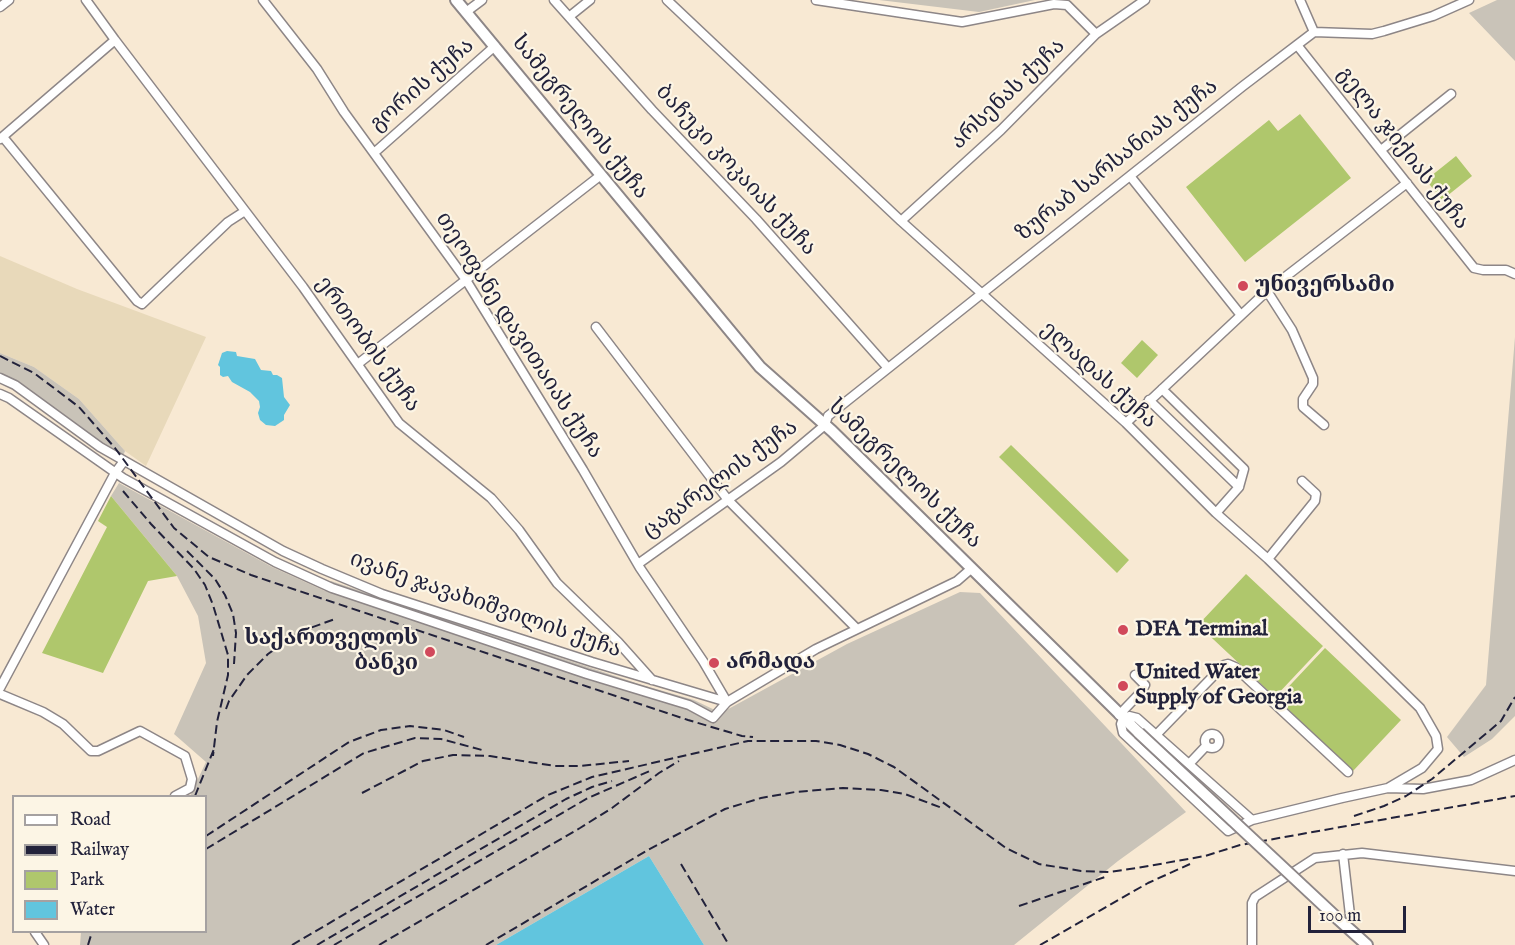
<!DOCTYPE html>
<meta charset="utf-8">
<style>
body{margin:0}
#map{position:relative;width:1515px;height:945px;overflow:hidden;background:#f8e9d3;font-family:"IM FELL English",serif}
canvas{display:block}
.legend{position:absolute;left:12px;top:795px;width:195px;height:138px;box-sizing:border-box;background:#fcf5e5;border:2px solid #a5a1a1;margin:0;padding:8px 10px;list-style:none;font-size:18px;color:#22223b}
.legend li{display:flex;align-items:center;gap:12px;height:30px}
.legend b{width:30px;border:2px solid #a5a1a1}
.scale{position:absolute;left:1308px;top:906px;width:98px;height:27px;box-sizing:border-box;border:3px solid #22223b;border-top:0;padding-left:8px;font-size:18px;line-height:21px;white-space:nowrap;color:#22223b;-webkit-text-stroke:4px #fcf5e5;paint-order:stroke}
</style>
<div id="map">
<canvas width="1515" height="945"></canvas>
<ul class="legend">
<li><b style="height:8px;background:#fff"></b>Road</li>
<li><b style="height:8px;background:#22223b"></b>Railway</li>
<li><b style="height:16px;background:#afc76c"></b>Park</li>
<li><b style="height:16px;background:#61c5de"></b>Water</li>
</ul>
<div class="scale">100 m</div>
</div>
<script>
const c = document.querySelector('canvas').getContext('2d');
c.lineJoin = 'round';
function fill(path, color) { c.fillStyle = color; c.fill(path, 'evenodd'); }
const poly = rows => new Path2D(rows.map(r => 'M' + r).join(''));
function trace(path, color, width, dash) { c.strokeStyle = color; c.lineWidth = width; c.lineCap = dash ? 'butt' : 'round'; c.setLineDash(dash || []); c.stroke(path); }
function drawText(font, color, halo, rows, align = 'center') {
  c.font = font + ' "IM FELL English","Noto Serif Georgian",serif'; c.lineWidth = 4.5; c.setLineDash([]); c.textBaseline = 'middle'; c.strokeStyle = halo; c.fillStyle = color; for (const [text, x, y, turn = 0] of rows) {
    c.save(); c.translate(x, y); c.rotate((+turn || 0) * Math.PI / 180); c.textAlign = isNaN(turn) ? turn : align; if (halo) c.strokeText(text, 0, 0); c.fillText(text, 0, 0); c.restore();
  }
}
fill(poly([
 [0,256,77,289,206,337,146,466,125,451,79,399,34,367,0,353]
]), '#e8d9ba');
fill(poly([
 [879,0,1035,0,979,12],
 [1497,0,1515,0,1515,61,1469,13],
 [1515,337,1515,716,1492,739,1464,757,1447,737,1486,685],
 [0,353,34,367,79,399,125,451,122,459,16,381,0,373],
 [119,483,272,567,325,591,331,581,639,684,694,700,721,713,847,644,960,592,980,593,1186,812,1118,861,1014,945,704,945,649,856,496,945,80,945,81,932,206,932,206,796,190,796,206,762,174,734,206,663,198,616,177,576,111,496]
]), '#c9c3b8');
fill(poly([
 [1300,114,1351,178,1245,262,1186,187,1269,120,1278,131],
 [1456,156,1472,176,1442,200,1426,180],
 [1142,340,1158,355,1137,378,1121,363],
 [1011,445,1129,560,1117,573,999,457],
 [111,496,177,576,148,581,103,673,42,653,107,527,98,521],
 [1246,574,1323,646,1275,697,1198,625],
 [1325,648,1401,720,1353,771,1277,699]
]), '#afc76c');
fill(poly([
 [227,351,236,352,237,356,255,359,261,370,271,371,273,375,277,375,282,378,284,397,290,405,284,415,284,420,275,426,266,425,260,420,258,413,260,407,259,401,250,392,232,382,228,376,223,377,220,375,220,367,218,365,222,353],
 [649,856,704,945,496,945]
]), '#61c5de');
const minor = poly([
 [86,0,115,40,303,287,399,423,491,498,519,530,557,583,618,642,652,680],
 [263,0,317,69,344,112,466,280,583,470,640,568,703,661,727,702],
 [554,0,652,110,756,219,888,368],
 [667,0,901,221,1126,423,1216,513,1268,559,1420,708,1436,736,1438,749,1422,768,1388,788],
 [816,0,962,22,1054,4,1067,5,1096,34],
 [1300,0,1314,32],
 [0,7,9,0],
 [466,12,482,0],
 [570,16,590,0],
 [1297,45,1474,268,1483,270,1506,270,1515,274],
 [3,137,137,301,142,304,228,222,245,211],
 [0,139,115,40],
 [1381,150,1451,94],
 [374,153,495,46],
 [1130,176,1240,314],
 [901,221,1001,130,1096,34,1145,0],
 [1267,291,1292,330,1313,378,1313,384,1303,399,1303,407,1324,425],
 [596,327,728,500,857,629],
 [359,363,601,175],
 [0,378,15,385,100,447,283,551,322,569,382,594,592,662,727,702],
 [1162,389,1244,469,1239,487,1216,513],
 [0,394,9,398,123,478,275,562,332,588,587,674,689,705,713,718,727,702,816,649,957,581,972,568],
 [1149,400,1239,487],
 [1126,423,1267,291,1407,183],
 [1268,559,1315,501,1316,494,1302,481],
 [638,564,781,462,825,425,828,416,1243,86,1314,32,1372,34,1384,31,1433,16,1469,0],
 [0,688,115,473,124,461],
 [0,694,43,712,63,724,91,751,98,751,140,731,185,756,192,779,190,788,175,796],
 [1119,715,1141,692,1145,685,1135,675],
 '1205 741a7 7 0 1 1 14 0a7 7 0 1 1-14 0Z',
 [1157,734,1224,665,1228,664,1235,667,1348,772],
 [1190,763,1206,746],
 [1252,820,1137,718,1129,716,1123,719,1121,724,1123,733,1228,831,1252,820,1342,798,1388,788,1423,789,1471,780,1515,760],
 [1343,854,1350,915],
 [35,932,44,945],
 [1252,945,1252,903,1255,897,1315,858,1362,853,1515,871]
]);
const major = poly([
 [456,0,760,367,832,431,1139,733],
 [1337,918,1367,945]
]);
trace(minor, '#8d8687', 11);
trace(major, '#8d8687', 14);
trace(minor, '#fff', 8);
trace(major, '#fff', 10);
trace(poly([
 [0,356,34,373,79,407,115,448,174,528,209,557,251,575,688,720,742,736,753,737],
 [123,491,151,524,194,569,205,585,213,605,228,655,228,675,217,722,213,756],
 [187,551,215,579,225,595,233,614,236,633,234,664],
 [226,709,229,701,247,675,268,654,299,632,335,619],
 [362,793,423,761,453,755,490,756,555,766,580,766,629,761],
 [195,796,214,749],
 [1354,816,1384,806,1406,796,1432,779,1501,721,1515,697],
 [206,836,349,742,381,730,410,726,444,730,464,737],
 [206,849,364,753,415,738,441,739,482,750],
 [681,864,729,945],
 [1019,906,1108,876],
 [88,945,92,932],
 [292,945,548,795,592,777,748,741,816,741,840,745,868,754,894,767,1006,848,1039,864,1081,871,1109,872,1137,868,1205,856,1240,845,1515,796],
 [317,945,566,799,592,787,612,781],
 [334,945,588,798,652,770],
 [379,945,580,828,612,808,659,773,679,761],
 [486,945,648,850,725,809,761,798,795,792,843,788,881,790,905,794,942,808],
 [1040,945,1148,883,1190,864]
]), '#22223b', 2, [9, 4.5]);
const majorBridge = poly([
 [1139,733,1337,918]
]);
trace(majorBridge, '#8d8687', 14, []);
trace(majorBridge, '#fff', 10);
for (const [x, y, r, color] of [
 [1243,286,6,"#d1495b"],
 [1123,630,6,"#d1495b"],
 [430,652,6,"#d1495b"],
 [714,663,6,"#d1495b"],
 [1123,686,6,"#d1495b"]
]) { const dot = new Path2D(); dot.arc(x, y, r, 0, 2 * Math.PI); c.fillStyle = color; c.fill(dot); trace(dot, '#fcf5e5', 2); }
drawText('22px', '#22223b', '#fcf5e5', [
 ["გორის ქუჩა",423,86,-41],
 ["არსენას ქუჩა",1009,95,-44],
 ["სამეგრელოს ქუჩა",579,118,51],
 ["გელა ჯიქიას ქუჩა",1402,149,52],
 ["ზურაბ სარსანიას ქუჩა",1118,161,-38],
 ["ბაჩუკი კოკაიას ქუჩა",735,171,47],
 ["თეოფანე დავითაიას ქუჩა",518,336,57],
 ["ერთობის ქუჩა",367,345,54],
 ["ელადას ქუჩა",1098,376,42],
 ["სამეგრელოს ქუჩა",904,475,44],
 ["ცაგარელის ქუჩა",721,480,-36],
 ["ივანე ჯავახიშვილის ქუჩა",485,606,19]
]);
drawText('bold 22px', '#22223b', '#fcf5e5', [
 ["უნივერსამი",1255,286],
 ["DFA Terminal",1135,630],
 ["საქართველოს",418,639,"right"],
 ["ბანკი",418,664,"right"],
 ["არმადა",726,663],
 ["United Water",1135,673],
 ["Supply of Georgia",1135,698]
], 'left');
</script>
